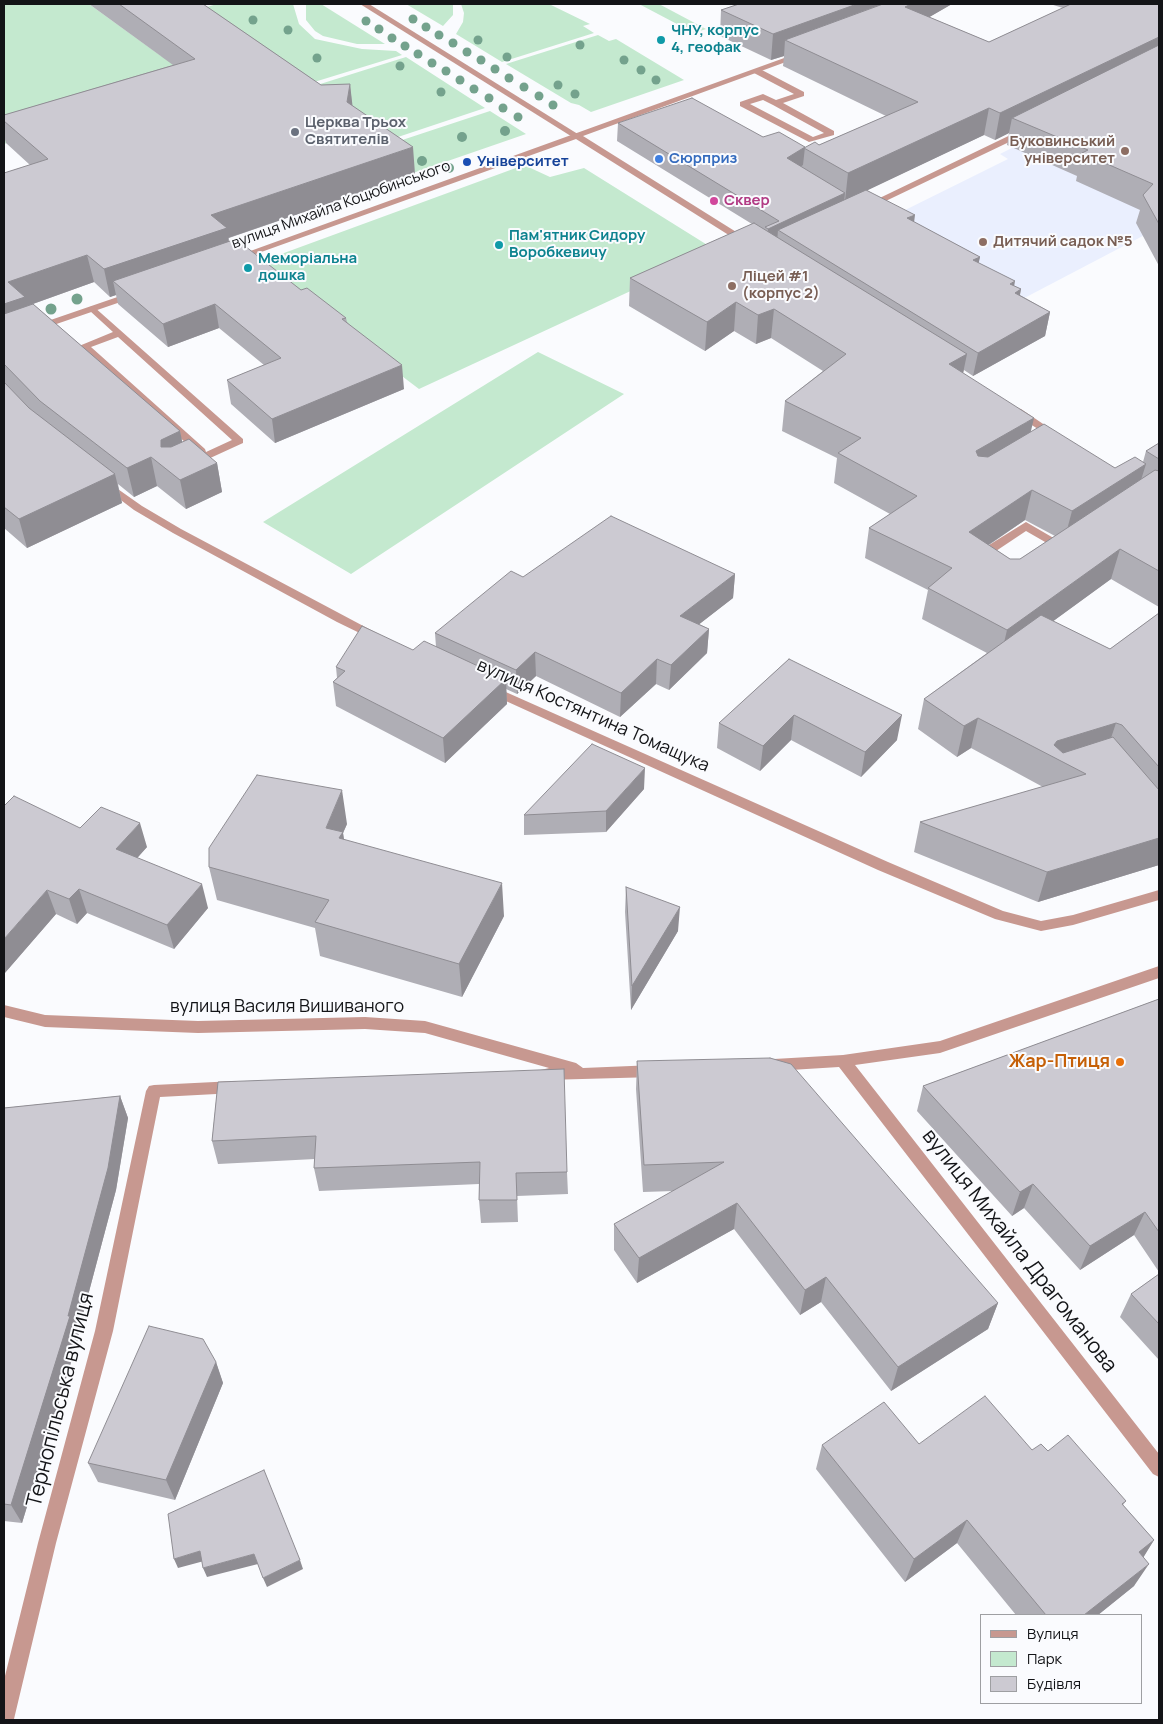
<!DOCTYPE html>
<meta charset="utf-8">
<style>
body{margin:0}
#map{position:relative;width:1163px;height:1724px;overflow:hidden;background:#fafbfe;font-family:Manrope,sans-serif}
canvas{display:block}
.frame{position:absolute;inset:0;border:5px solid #131417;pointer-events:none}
.legend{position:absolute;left:980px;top:1614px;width:162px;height:90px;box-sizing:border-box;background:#fafbfe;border:1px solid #9e9fa2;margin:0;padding:6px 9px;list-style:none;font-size:15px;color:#131417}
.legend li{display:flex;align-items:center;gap:10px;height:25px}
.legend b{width:25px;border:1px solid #9e9fa2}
</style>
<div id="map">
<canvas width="1163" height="1724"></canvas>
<div class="frame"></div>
<ul class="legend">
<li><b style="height:6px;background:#c79890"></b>Вулиця</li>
<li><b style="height:14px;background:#c4e9cf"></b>Парк</li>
<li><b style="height:14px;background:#cccad2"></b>Будівля</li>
</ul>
</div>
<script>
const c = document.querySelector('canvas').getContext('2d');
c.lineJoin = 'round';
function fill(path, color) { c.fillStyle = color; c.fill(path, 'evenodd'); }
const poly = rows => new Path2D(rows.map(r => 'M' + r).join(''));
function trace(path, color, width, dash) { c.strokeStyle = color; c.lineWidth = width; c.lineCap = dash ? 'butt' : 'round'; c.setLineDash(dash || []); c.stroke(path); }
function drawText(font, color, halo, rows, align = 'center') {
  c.font = font + ' Manrope,sans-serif'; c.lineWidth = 4; c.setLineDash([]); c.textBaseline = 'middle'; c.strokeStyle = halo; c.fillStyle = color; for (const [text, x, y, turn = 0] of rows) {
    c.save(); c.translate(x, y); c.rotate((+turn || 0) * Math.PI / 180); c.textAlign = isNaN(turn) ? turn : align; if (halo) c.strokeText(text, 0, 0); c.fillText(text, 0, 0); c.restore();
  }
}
fill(poly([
 [1106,100,1158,228,1011,305,881,222,1008,159,1000,154]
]), '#eaeffe');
fill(poly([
 [4,4,89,4,161,56,260,66,4,144],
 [217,4,293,4,299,24,315,39,362,49,396,51,402,55,298,87,190,12],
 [306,4,321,4,385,44,357,44,323,36,315,31,306,20],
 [406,4,453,4,453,15,443,26],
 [461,4,549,4,590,24,583,26,594,33,502,62,456,34,463,22,464,13],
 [639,4,659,4,706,29,694,33],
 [598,35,609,41,616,39,684,80,591,112,579,105,571,103,506,64],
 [406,57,485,108,356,151,279,97],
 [490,111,526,134,413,173,378,148],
 [524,165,550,177,584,168,717,251,419,389,254,264],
 [538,352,624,394,351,574,263,522]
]), '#c4e9cf');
fill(poly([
 [754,69,760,69,804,92,804,96,783,103,834,131,834,135,809,142,740,106,740,102,763,94,776,100,794,94,754,73,754,69],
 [763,100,773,105,824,133,813,137,750,104,763,100],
 [93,306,243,439,243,443,195,465,187,465,187,461,201,454,197,453,79,346,113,332,90,311,90,307,93,306],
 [118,337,232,440,206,452,205,449,91,347,118,337],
 [1026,522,1069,547,1067,550,1059,550,1026,531,981,561,973,561,973,555,1026,522]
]), '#c79890');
fill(poly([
 [360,4,369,4,581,136,574,138,360,4]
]), '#c79890');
fill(poly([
 [1025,128,1029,131,1028,133,869,209,861,207,1025,128],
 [1159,966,1159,978,940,1053,855,1065,1159,1454,1159,1477,1153,1474,839,1067,774,1071,769,1069,766,1065,769,1061,774,1059,843,1055,940,1041,1159,966],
 [4,1005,45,1015,198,1021,365,1017,425,1021,576,1063,583,1068,655,1065,660,1067,663,1071,660,1075,655,1077,546,1080,541,1078,538,1074,541,1070,549,1068,425,1033,365,1029,198,1033,45,1027,4,1017,4,1005],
 [235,1081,240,1083,243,1087,240,1091,235,1093,160,1097,113,1331,56,1543,14,1719,4,1720,4,1680,38,1543,95,1331,146,1091,149,1086,154,1085,235,1081]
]), '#c79890');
fill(poly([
 [798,53,805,55,583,136,749,240,749,244,743,244,576,139,239,260,231,258,798,53],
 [135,291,140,294,138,296,4,342,4,336,135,291],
 [1017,408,1021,409,1061,436,1056,439,1052,438,1013,413,1012,411,1017,408],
 [105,480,142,506,181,529,384,637,378,641,374,640,337,622,173,533,134,510,101,485,101,481,105,480],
 [490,685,888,862,1003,911,1041,921,1073,915,1159,890,1159,900,1073,925,1041,931,995,919,878,870,486,692,484,689,486,686,490,685]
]), '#c79890');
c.fillStyle = '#74a28d';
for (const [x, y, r] of [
 [413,19,4.5],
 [253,20,4.5],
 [366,21,4.5],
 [426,27,4.5],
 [379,29,4.5],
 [288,30,4.5],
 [439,35,4.5],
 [392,38,4.5],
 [478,40,4.5],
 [453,43,4.5],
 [580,45,4.5],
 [405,46,4.5],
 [467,52,4.5],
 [418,54,4.5],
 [507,57,4.5],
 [317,58,4.5],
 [481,60,4.5],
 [624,60,4.5],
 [432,63,4.5],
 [400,66,4.5],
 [495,69,4.5],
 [641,70,4.5],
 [446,71,4.5],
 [509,78,4.5],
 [460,80,4.5],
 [656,80,4.5],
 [558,85,4.5],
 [524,87,4.5],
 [474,89,4.5],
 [441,92,4.5],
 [575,94,4.5],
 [539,96,4.5],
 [489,98,4.5],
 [553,105,4.5],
 [503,108,4.5],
 [518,117,4.5],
 [505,131,5],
 [462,137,5],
 [422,161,5],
 [449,168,5],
 [77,299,5.5],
 [51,309,5.5]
]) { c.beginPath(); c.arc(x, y, r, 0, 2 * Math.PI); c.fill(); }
fill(poly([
 [89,4,203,4,321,85,350,84,352,106,415,174,229,238,229,241,301,290,346,318,347,322,404,389,275,443,231,404,227,380,264,365,219,328,168,347,118,304,116,295,110,297,94,282,33,304,180,431,182,442,217,463,222,492,186,509,157,486,134,497,118,484,122,503,27,548,4,528,4,173,30,165,6,143,4,136,4,115,173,65],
 [739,4,952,4,929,17,989,42,1063,8,1050,4,1159,4,1159,266,1136,223,1140,210,1076,181,1077,176,1007,145,1009,133,995,140,984,135,867,190,914,222,980,257,978,263,1014,286,1021,289,1020,295,1050,312,1045,336,973,376,964,370,963,373,1031,432,1115,468,1143,462,1146,451,1159,443,1159,607,1111,579,1053,621,1110,649,1159,613,1159,865,1038,902,914,852,920,822,1043,787,971,748,957,757,918,729,924,699,987,653,922,619,928,590,865,558,869,528,890,514,834,483,837,458,782,431,785,401,823,371,771,338,756,344,734,331,705,351,629,306,630,278,752,224,617,141,618,123,763,137,805,147,805,148,819,145,886,116,783,66,784,56,771,60,720,36,721,10],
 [1025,520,1055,536,1020,559,1010,559,989,545],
 [735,574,733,598,699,624,709,629,707,653,669,690,656,684,620,717,536,676,517,694,506,689,507,704,445,763,336,706,333,682,337,678,336,667,413,650,436,647,435,633,523,577],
 [789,659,897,740,861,777,791,740,760,771,717,748,719,723],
 [644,789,606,832,524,835,524,815],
 [347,824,343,833,344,840,504,916,462,997,320,956,315,928,217,900,209,867],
 [80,828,147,847,137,858,208,908,174,949,87,913,77,924,56,914,4,974],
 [626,887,678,931,631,1010,625,912],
 [1159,999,1159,1272,1134,1235,1080,1270,1024,1208,1012,1216,917,1111,923,1086],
 [637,1061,998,1303,988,1329,891,1391,821,1302,800,1315,734,1229,637,1283,614,1250,614,1224,674,1191,643,1192,636,1089],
 [218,1082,567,1172,568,1194,517,1196,518,1222,481,1223,479,1200,479,1184,319,1191,314,1168,315,1159,218,1164,212,1141],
 [120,1096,128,1118,116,1190,78,1333,79,1336,22,1523,4,1521,4,1108],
 [1159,1274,1159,1360,1120,1317,1131,1294],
 [216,1362,223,1383,175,1500,98,1482,88,1463],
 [919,1444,1048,1451,1126,1501,1123,1505,1154,1540,1143,1557,1134,1586,1098,1615,1016,1615,957,1543,905,1582,816,1469,822,1445]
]), '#afaeb5');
fill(poly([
 [857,4,882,4,785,40,784,56,771,60,773,34],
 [911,4,952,4,902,33,905,7],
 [1159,37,1159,60,1012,118,1009,133,995,140,1000,113],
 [350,84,353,110,347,102],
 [989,108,984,135,845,201,848,173],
 [413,147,415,174,228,238,231,255,113,281,116,295,110,297,104,269,211,215],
 [805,147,803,165,785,177,787,158],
 [845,193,843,212,778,230,777,243,767,248,768,229],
 [915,215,912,238,907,218],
 [87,255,94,282,27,306,4,334,4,304,8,282],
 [980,257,975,280,973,260],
 [1015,281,1011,305,1010,284],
 [1021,289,1016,313,1015,293],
 [736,302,734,331,705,351,707,322],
 [215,304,219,328,168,347,163,324],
 [774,309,771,338,756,344,758,315],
 [1050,312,1045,336,973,376,978,353],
 [967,354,961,383,949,364],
 [402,365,404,389,275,443,272,419],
 [1034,418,1027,448,970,481,976,451],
 [180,431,186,460,161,447,161,440],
 [151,457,157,486,134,497,127,468],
 [217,463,222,492,186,509,180,480],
 [1146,464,1137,493,1064,541,1072,511],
 [115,474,122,503,27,548,19,519],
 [1032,490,1025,520,963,562,969,532],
 [1120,549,1111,579,1000,660,1007,630],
 [735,574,733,598,679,640,680,616],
 [709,629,707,653,669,690,671,665],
 [535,652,536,676,517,694,516,670],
 [657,659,656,684,620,717,621,693],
 [506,679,507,704,445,763,443,738],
 [794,715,791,740,760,771,763,746],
 [902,715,897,740,861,777,865,752],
 [978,718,971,748,957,757,964,726],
 [1116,723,1106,753,1068,765,1054,745,1057,741],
 [645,768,644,789,606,832,606,811],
 [342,790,347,824,343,833,348,866,326,828],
 [140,823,147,847,123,874,116,849],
 [1159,838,1159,865,1038,902,1047,872],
 [502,883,504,916,462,997,459,964],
 [202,884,208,908,174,949,167,925],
 [79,889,87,913,77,924,69,899],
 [47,890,56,914,4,974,4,939],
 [680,907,678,931,631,1010,632,986],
 [120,1096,128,1118,116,1190,78,1333,79,1336,22,1523,11,1505,68,1316],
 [1033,1184,1024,1208,1012,1216,1020,1192],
 [737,1203,734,1229,637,1283,639,1258],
 [1145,1212,1134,1235,1080,1270,1090,1246],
 [826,1277,821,1302,800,1315,805,1290],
 [998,1303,988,1329,891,1391,898,1367],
 [216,1362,223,1383,175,1500,166,1480],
 [967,1520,957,1543,905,1582,914,1559],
 [1154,1540,1140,1563,1139,1552],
 [200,1551,204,1561,178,1568,174,1559],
 [254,1554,258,1564,207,1577,203,1568],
 [300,1560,303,1569,267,1587,263,1578],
 [1149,1564,1134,1586,1098,1615,1084,1615]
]), '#8f8d93');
const building = poly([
 [119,4,203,4,321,85,350,84,347,102,413,147,211,215,227,228,104,269,87,255,8,282,25,297,4,304,4,173,48,159,4,121,4,115,195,59,119,4],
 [739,4,857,4,773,34,721,10,739,4],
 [883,4,911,4,905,7,989,42,1071,4,1159,4,1159,37,1000,113,989,108,848,173,804,148,815,142,819,145,918,102,785,40,883,4],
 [1159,45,1159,224,1143,195,1153,184,1082,153,1088,150,1012,118,1159,45],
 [692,98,763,137,779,132,805,147,787,158,845,193,768,229,765,227,779,221,618,123,692,98],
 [866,190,915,215,907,218,980,257,973,260,1015,281,1010,284,1021,289,1015,293,1050,312,978,353,778,230,866,190],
 [754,223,967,354,949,364,1034,418,976,451,978,456,988,457,1044,424,1115,468,1135,457,1146,464,1072,511,1032,490,969,532,1010,559,1020,559,1155,470,1159,471,1159,571,1120,549,1007,630,928,588,952,568,869,528,917,496,838,453,861,438,785,401,846,354,774,309,758,315,736,302,707,322,630,278,754,223],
 [236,239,301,290,307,288,346,318,342,319,402,365,272,419,227,380,281,358,215,304,163,324,113,281,236,239],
 [33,304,180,431,161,440,161,447,171,447,189,439,217,463,180,480,151,457,127,468,40,401,4,364,4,314,33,304],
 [4,382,29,408,115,474,19,519,4,507,4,382],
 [1159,443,1159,459,1146,451,1159,443],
 [611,516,735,574,680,616,709,629,671,665,657,659,621,693,535,652,516,670,435,633,511,571,523,577,611,516],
 [1159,613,1159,767,1122,725,1116,723,1057,741,1054,745,1063,753,1113,737,1159,790,1159,838,1047,872,920,822,1086,774,978,718,964,726,924,699,1041,615,1110,649,1159,613],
 [362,626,413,650,424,641,506,679,443,738,333,682,345,671,336,667,362,626],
 [789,659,902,715,865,752,794,715,763,746,719,723,789,659],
 [592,744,645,768,606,811,524,815,592,744],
 [257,775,342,790,326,828,343,832,339,838,502,883,459,964,315,922,329,900,209,867,209,848,257,775],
 [14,796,80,828,101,807,140,823,116,849,202,884,167,925,79,889,69,899,47,890,4,939,4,806,14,796],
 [626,887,680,907,632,986,626,887],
 [1159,999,1159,1232,1145,1212,1090,1246,1033,1184,1020,1192,923,1086,1159,999],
 [770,1058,791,1064,998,1303,898,1367,826,1277,805,1290,737,1203,639,1258,614,1224,724,1162,644,1165,637,1061,770,1058],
 [564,1069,567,1172,516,1173,517,1200,479,1200,480,1162,314,1168,316,1136,212,1141,218,1082,564,1069],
 [120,1096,108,1168,68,1316,70,1316,11,1505,4,1504,4,1108,120,1096],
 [1159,1274,1159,1324,1131,1294,1159,1274],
 [149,1326,203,1339,216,1362,166,1480,88,1463,149,1326],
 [985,1396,1032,1450,1041,1444,1048,1451,1068,1435,1126,1501,1122,1504,1154,1540,1139,1552,1149,1564,1084,1615,1046,1615,967,1520,914,1559,822,1445,884,1402,919,1444,985,1396],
 [264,1470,300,1560,263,1578,254,1554,203,1568,200,1551,174,1559,168,1514,264,1470]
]);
fill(building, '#cccad2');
trace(building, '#8f8d93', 1);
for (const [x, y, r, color] of [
 [661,40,5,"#0f9aa8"],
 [295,132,5,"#6b7280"],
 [1125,151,5,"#8d6e63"],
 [659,159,5,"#3f7fe0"],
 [467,162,5,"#1a4fb4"],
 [714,201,5,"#d1479c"],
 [983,242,5,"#8d6e63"],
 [499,245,5,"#0f9aa8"],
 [248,268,5,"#0f9aa8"],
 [732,286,5,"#8d6e63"],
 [1120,1062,5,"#e8710a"]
]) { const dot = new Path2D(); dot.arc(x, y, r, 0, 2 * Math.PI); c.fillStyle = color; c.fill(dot); trace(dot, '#fafbfe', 2); }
drawText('bold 15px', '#0d838f', '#fafbfe', [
 ["ЧНУ, корпус",671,31],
 ["4, геофак",671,48],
 ["Пам'ятник Сидору",509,236],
 ["Воробкевичу",509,253],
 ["Меморіальна",258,259],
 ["дошка",258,276]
], 'left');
drawText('bold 15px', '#5b616d', '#fafbfe', [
 ["Церква Трьох",305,123],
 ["Святителів",305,140]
], 'left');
drawText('bold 15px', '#785e54', '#fafbfe', [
 ["Буковинський",1115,142,"right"],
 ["університет",1115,159,"right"],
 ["Дитячий садок №5",993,242],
 ["Ліцей #1",742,277],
 ["(корпус 2)",742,294]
], 'left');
drawText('bold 15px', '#366cbe', '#fafbfe', [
 ["Сюрприз",669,159]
], 'left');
drawText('bold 15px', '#164399', '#fafbfe', [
 ["Університет",477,162]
], 'left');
drawText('bold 15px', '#b23c85', '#fafbfe', [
 ["Сквер",724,201]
], 'left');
drawText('15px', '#131417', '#fafbfe', [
 ["вулиця Михайла Коцюбинського",341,205,-20]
]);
drawText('18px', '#131417', '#fafbfe', [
 ["вулиця Костянтина Томащука",593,716,24],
 ["вулиця Василя Вишиваного",287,1007]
]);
drawText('bold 18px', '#c56008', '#fafbfe', [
 ["Жар-Птиця",1110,1062]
], 'right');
drawText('21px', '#131417', '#fafbfe', [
 ["вулиця Михайла Драгоманова",1019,1251,52],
 ["Тернопільська вулиця",61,1400,-76]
]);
</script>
